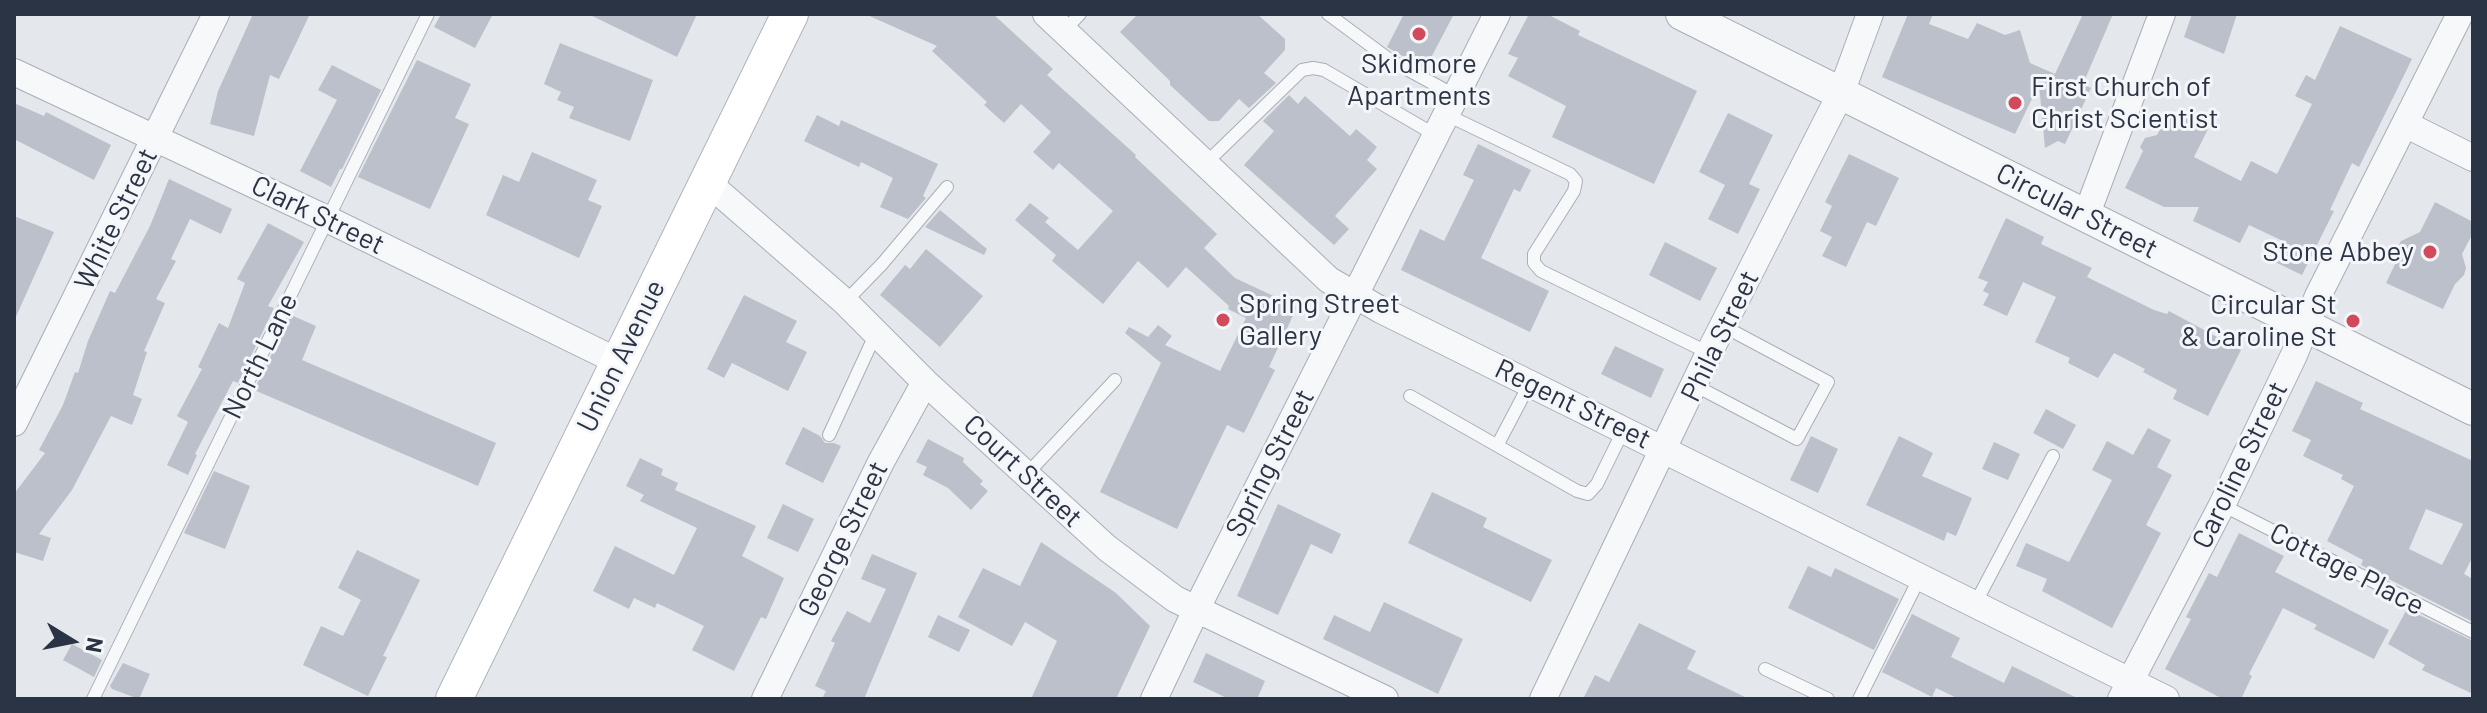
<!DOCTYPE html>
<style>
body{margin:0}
#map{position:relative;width:2487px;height:713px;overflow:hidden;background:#e4e7ec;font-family:Barlow,sans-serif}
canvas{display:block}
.frame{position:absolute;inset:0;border:16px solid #2b3445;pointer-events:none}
.north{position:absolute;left:32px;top:601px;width:80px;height:80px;-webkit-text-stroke:6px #f4f6f9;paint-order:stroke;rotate:100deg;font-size:22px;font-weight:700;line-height:32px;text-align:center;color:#2b3445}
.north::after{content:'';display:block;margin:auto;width:28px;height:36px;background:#2b3445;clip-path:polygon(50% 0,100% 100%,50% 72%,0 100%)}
</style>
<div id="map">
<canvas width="2487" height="713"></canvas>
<div class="frame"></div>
<div class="north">N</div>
</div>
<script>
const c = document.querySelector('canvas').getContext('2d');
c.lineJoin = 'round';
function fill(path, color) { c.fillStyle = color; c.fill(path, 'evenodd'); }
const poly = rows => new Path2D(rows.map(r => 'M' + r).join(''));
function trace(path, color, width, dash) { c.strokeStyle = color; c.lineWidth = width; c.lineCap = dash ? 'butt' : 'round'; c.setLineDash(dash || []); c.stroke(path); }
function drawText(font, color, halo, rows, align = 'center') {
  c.font = font + ' Barlow,sans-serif'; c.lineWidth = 6; c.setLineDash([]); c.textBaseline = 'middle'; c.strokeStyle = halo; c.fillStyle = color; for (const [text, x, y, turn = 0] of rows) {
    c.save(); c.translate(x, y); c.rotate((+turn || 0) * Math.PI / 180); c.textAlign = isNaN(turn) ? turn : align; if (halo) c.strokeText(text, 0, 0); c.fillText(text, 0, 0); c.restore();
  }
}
fill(poly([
 [253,14,310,14,279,79,270,75,254,136,210,124,218,91],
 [441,14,493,14,475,48,434,27],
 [588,14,697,14,677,57],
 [865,14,993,14,1053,69,1047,75,1136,155,1135,157,1217,234,1204,248,1235,278,1297,307,1269,367,1275,370,1244,433,1227,425,1177,529,1100,492,1161,363,1125,333,1129,327,1148,337,1158,325,1172,336,1165,345,1220,371,1246,318,1228,309,1229,306,1186,267,1168,288,1138,261,1103,304,1052,261,1056,255,1015,220,1030,203,1049,218,1045,222,1078,250,1113,211,1059,163,1053,170,1033,152,1051,132,1021,104,1004,123,984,105,987,102,932,51,937,46],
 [1138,14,1257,14,1285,39,1285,50,1264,73,1276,83,1249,108,1239,99,1219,121,1209,121,1170,85,1170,81,1120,32],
 [1404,14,1454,14,1425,69,1387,47],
 [1529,14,1547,14,1580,31,1578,35,1697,91,1654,184,1552,137,1566,106,1508,76,1518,58,1508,54],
 [1908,14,1933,14,1929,24,1968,39,1977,23,2005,35,2020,30,2030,63,2055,74,2083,14,2113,14,2083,84,2091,88,2065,144,2058,141,2045,148,2039,84,2015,134,1882,77],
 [2192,14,2237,14,2224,54,2184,37],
 [2340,26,2412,59,2359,167,2352,163,2330,210,2334,211,2302,275,2273,261,2283,241,2249,225,2240,243,2193,221,2199,207,2164,207,2125,188,2143,151,2140,147,2145,138,2157,135,2169,114,2184,121,2186,116,2209,127,2194,157,2241,181,2251,161,2277,174,2312,104,2295,96,2306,75,2315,80],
 [560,43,653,80,630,141,569,118,574,107,557,100,561,92,544,84],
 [417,60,471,84,455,118,469,124,430,209,358,177],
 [332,65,381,90,342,169,340,169,331,187,300,171,337,100,318,90],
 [1289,95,1298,104,1305,96,1350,136,1356,129,1377,147,1367,160,1377,169,1335,216,1349,229,1334,245,1244,165,1274,131,1263,121],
 [14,103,44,116,46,112,111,145,94,180,14,139],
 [1728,113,1773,135,1749,184,1760,189,1738,234,1708,219,1725,185,1699,172],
 [817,115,839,126,841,120,938,164,923,196,926,198,908,219,880,207,893,178,861,162,859,167,804,141],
 [1478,144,1531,170,1520,192,1514,189,1481,258,1549,291,1530,332,1401,270,1420,229,1444,241,1474,180,1463,175],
 [532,152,597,180,588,200,602,206,579,258,486,215,503,175,519,182],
 [1849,154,1899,178,1876,226,1867,222,1846,267,1822,256,1832,237,1820,231,1832,206,1825,202],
 [169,179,232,209,221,234,190,219,171,259,176,261,156,299,165,303,144,351,147,352,133,395,142,399,132,425,111,416,72,490,39,534,51,538,43,561,14,552,14,494,45,453,39,450,63,405,75,372,78,373,88,341,110,291,115,293,150,226],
 [2435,202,2473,222,2473,233,2462,254,2466,268,2464,275,2455,284,2443,309,2386,283,2396,262,2397,248,2401,241,2420,232],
 [940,210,987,249,984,255,925,227],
 [14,216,54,232,14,321],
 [2006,218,2044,237,2041,244,2092,268,2087,277,2154,310,2167,314,2169,311,2241,350,2208,416,2173,399,2177,390,2143,372,2145,369,2114,353,2098,378,2068,363,2070,358,2035,342,2056,297,2023,282,2007,316,1983,305,1989,294,1983,291,1988,282,1978,278],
 [268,223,304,242,268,306,274,308,238,383,233,381,195,454,197,455,188,475,167,465,188,422,177,416,202,369,198,367,219,323,228,328,245,283,237,279],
 [1665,242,1717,268,1700,301,1649,275],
 [926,249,983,296,940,347,880,295,905,265,910,269],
 [744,295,797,321,786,342,807,352,788,391,732,363,724,378,707,369],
 [291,315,316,326,302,360,496,443,478,486,254,390],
 [1615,346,1664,369,1651,398,1601,374],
 [2316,381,2363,403,2360,409,2473,461,2473,556,2464,574,2473,579,2473,622,2361,565,2363,560,2327,541,2354,486,2341,479,2343,475,2303,456,2311,440,2292,431],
 [2426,509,2463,524,2442,565,2409,549],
 [2046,409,2076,425,2063,449,2033,433],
 [803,427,820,436,825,443,834,443,841,446,823,483,785,464],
 [2148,428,2171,440,2157,467,2172,475,2146,525,2161,533,2112,628,2042,591,2047,579,2016,566,2026,543,2069,562,2112,480,2092,470,2107,441,2133,455],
 [1811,436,1838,449,1818,493,1790,480],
 [1899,436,1933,453,1922,476,1972,498,1956,536,1947,532,1944,541,1866,505],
 [928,439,964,458,963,462,983,481,980,484,988,491,971,510,948,488,923,475,927,467,916,462],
 [1994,442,2020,454,2008,480,1982,469],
 [640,458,663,469,661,475,678,483,675,490,756,526,742,556,784,578,766,619,761,617,734,671,692,650,704,626,657,603,655,608,634,598,629,609,593,591,615,546,674,575,697,528,640,501,644,495,626,486],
 [214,471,250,486,225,549,184,533],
 [1432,492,1487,518,1483,527,1552,560,1531,602,1408,543],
 [783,504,814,519,798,552,767,538],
 [1278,504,1341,534,1332,554,1311,544,1278,615,1237,596],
 [2239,533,2284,556,2275,572,2389,630,2374,659,2314,629,2317,625,2283,608,2249,674,2252,676,2241,699,2223,699,2165,669,2191,619,2186,617,2209,573,2217,577],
 [1041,542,1116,593,1150,626,1116,699,1031,699,1057,641,1025,622,1012,646,958,617,983,568,1020,586],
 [357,550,420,580,383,656,387,657,368,696,303,665,321,626,343,636,361,600,338,588],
 [872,554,917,573,864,699,822,699,826,691,815,686,835,643,831,641,847,611,870,623,886,589,861,579],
 [1808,566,1831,577,1835,568,1899,599,1874,650,1788,608],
 [1384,602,1463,639,1438,694,1323,639,1334,615,1370,632],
 [2407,609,2473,641,2473,694,2422,670,2425,665,2388,644],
 [1912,614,1960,638,1951,657,2004,683,2012,666,2079,699,1959,699,1936,688,1932,697,1882,672],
 [938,615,970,630,959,652,928,637],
 [1639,623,1696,651,1687,669,1749,699,1583,699,1595,675,1609,682],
 [72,644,102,660,94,677,63,660],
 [1206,653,1265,681,1257,699,1229,699,1193,682],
 [123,663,150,674,139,699,112,689,110,686]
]), '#bbc0ca');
const service = poly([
 [1328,14,1390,60,1456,96],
 [1064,31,1080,14],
 [1447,115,1570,174,1576,181,1574,191,1534,254,1534,263,1541,271,1709,353],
 [1205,164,1302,70,1313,68,1324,70,1437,136],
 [845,302,882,264,947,187],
 [1694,385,1797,439,1828,382,1723,326],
 [1410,396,1577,491,1588,494,1597,484,1624,429],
 [829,435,876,333],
 [1498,444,1530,383],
 [1027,474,1115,380],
 [2222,505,2473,632],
 [1975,604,2053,456],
 [1765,669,1828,699],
 [93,699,428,14],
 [1859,699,1920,577]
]);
const minor = poly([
 [1046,14,1329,280,1381,310,2166,699],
 [14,72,327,219,619,362],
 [2405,124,2473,158],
 [706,181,845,302,925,382,1107,548,1175,599,1385,699],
 [2086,216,2162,14],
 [14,423,216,14],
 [765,699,881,462,925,382],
 [1154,699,1197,608,1497,14],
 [1543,699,1709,353,1841,93,1870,14],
 [2121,699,2222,505,2294,355,2318,296,2460,14]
]);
const tertiary = poly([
 [1682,14,2473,409]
]);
const secondary = poly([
 [454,699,790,14]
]);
trace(service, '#a9aeb7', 14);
trace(minor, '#a9aeb7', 28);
trace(tertiary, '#a9aeb7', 34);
trace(secondary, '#a9aeb7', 38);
trace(service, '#f7f8fa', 12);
trace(minor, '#f7f8fa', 26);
trace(tertiary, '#f7f8fa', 32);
trace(secondary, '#fff', 36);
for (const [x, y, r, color] of [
 [1419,34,8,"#d1495b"],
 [2015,103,8,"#d1495b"],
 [2430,252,8,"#d1495b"],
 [1223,320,8,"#d1495b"],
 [2353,321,8,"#d1495b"]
]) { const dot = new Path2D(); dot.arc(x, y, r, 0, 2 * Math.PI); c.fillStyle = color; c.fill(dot); trace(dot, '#f4f6f9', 3); }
drawText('28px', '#2b3445', '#f4f6f9', [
 ["Skidmore",1419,64,"center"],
 ["Apartments",1419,96,"center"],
 ["First Church of",2031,87],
 ["Christ Scientist",2031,119],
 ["Stone Abbey",2414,252,"right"],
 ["Spring Street",1239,304],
 ["Gallery",1239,336],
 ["Circular St",2337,305,"right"],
 ["& Caroline St",2337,337,"right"]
], 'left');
drawText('28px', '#2b3445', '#f4f6f9', [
 ["Circular Street",2077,211,27],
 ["Clark Street",318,215,26],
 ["White Street",116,219,-64],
 ["Phila Street",1720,336,-64],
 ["North Lane",260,356,-64],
 ["Union Avenue",621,356,-64],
 ["Regent Street",1573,404,26],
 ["Spring Street",1270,463,-63],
 ["Caroline Street",2240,465,-64],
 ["Court Street",1023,471,43],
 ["George Street",843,539,-64],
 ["Cottage Place",2347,569,27]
]);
</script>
